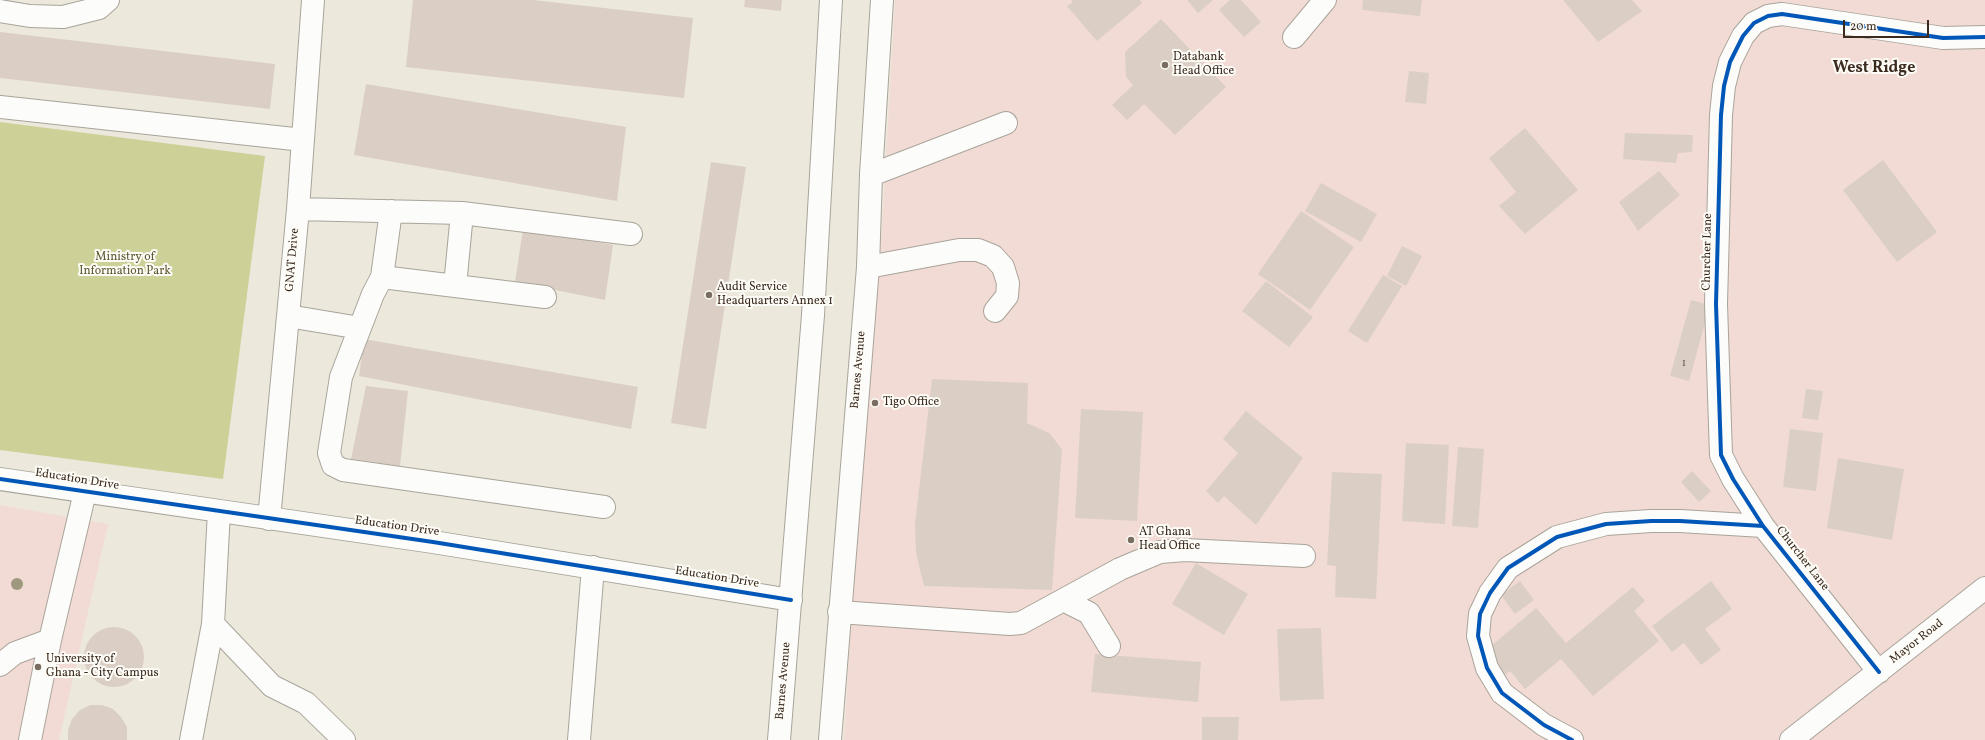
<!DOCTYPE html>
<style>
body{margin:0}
#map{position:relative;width:1985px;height:740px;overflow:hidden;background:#ece8db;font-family:Vollkorn,serif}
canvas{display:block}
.scale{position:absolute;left:1843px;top:20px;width:86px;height:18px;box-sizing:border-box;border:2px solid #3b2a1e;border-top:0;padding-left:5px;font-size:12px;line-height:14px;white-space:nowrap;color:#3b2a1e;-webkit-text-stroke:3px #fdfcf7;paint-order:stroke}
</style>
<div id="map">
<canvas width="1985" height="740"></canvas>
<div class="scale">20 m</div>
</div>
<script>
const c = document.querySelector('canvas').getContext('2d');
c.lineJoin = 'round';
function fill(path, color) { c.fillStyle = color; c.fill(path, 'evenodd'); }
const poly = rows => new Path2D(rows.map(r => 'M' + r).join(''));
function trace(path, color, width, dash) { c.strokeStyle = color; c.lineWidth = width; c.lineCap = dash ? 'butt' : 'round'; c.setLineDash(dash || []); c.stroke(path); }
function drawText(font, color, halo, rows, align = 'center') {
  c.font = font + ' Vollkorn,serif'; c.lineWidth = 4; c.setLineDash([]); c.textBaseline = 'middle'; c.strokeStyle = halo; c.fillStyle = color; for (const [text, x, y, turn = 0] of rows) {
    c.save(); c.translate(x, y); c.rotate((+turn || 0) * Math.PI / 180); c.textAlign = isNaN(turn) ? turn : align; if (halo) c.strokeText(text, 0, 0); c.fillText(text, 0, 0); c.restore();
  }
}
fill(poly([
 [895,0,1985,0,1985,740,844,740,854,570,879,279],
 [0,505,108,524,59,740,0,740]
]), '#f2dbd4');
fill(poly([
 [0,122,265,156,223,479,0,450]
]), '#cdd198');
fill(poly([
 [413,0,533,0,693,18,684,98,406,67],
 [745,0,782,0,781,11,744,7],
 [1071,0,1140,0,1142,3,1097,41,1067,6,1073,2],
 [1187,0,1213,0,1198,13],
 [1230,0,1241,0,1261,22,1244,37,1219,10],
 [1363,0,1422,0,1420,16,1362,10],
 [1563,0,1632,0,1642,11,1598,42],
 [1161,19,1226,87,1175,135,1144,104,1127,120,1112,105,1133,85,1126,77,1125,52],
 [0,32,275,64,270,109,0,78],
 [1409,71,1429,73,1426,104,1405,102],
 [366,84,626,127,617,201,354,155],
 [1525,128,1578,190,1525,234,1499,206,1516,192,1489,158],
 [1625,133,1693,135,1692,152,1678,153,1676,163,1623,159],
 [1883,160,1937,232,1897,262,1843,190],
 [711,162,746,167,706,429,671,423],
 [1659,171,1680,195,1638,231,1619,202],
 [1321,183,1377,214,1361,242,1305,211],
 [1301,211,1354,247,1310,310,1258,274],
 [523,229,613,245,605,300,515,282],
 [1402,246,1422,256,1406,286,1387,276],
 [1383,275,1402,286,1367,343,1348,331],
 [1266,281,1313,317,1289,347,1242,311],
 [1691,300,1710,305,1689,381,1670,376],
 [364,339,638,387,631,429,359,376],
 [932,379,1028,383,1027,423,1049,433,1062,449,1052,590,924,586,916,553,915,524],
 [366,386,408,391,400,466,351,459],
 [1806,389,1823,391,1818,420,1802,418],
 [1081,409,1143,412,1137,521,1075,518],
 [1246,411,1303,458,1256,525,1224,496,1218,503,1206,491,1238,453,1223,439],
 [1790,429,1823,433,1816,491,1783,487],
 [1406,443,1449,445,1445,524,1402,521],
 [1458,447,1484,449,1478,528,1452,526],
 [1838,458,1904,469,1892,540,1827,528],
 [1692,471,1711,491,1699,502,1681,482],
 [1332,472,1382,474,1376,599,1335,597,1336,566,1327,565],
 [1196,563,1248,594,1224,635,1172,604],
 [1520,581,1534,600,1515,614,1501,595],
 [1711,581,1732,609,1705,629,1721,650,1701,665,1684,643,1672,652,1652,626],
 [1633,587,1645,601,1634,611,1659,641,1593,696,1561,659,1525,689,1510,671,1502,677,1490,647,1536,608,1566,643],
 '84 657a30 30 0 1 1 60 0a30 30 0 1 1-60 0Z',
 [1321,628,1324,699,1280,701,1277,629],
 [1095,654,1201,662,1198,702,1091,692],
 [90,705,102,705,113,709,121,717,127,727,127,740,68,740,68,730,72,719,80,710],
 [1202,717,1239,717,1238,740,1202,740]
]), '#dbcfc5');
const minor = poly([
 [0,11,30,16,63,17,99,8,108,0],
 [1294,37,1325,0],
 [0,107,303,140],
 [871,175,1006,123],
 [298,209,462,213,631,234],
 [391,211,382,277,373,294,341,377,329,453,333,465,343,470,604,507],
 [868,267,959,250,978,250,993,256,1003,267,1008,283,1007,296,995,311],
 [382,277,545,297],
 [455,286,462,213],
 [288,316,360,328],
 [0,479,433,542,791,600],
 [269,519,298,209,313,0],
 [1065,601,1089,613,1109,646],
 [839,612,1010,624,1021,623,1120,569,1160,552,1185,550,1304,556],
 [213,624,272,686,306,703,344,740],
 [0,665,15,653,50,640],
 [1879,672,1763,526,1733,479,1721,455,1716,304,1721,115,1724,86,1730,62,1743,36,1754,23,1768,16,1782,14,1943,38,1985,37],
 [30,740,50,640,85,492],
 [191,740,213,624,219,511],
 [579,740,593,567],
 [1572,740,1544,725,1502,693,1487,668,1478,636,1480,614,1490,593,1508,568,1557,537,1606,524,1651,521,1680,521,1763,526],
 [1791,740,1985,588]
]);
const major = poly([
 [779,740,813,315,831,0],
 [830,740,868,267,871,175,882,0]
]);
trace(minor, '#a9a49b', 24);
trace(major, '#a9a49b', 24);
trace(minor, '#fcfcfa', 22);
trace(major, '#fcfcfa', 22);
trace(poly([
 [0,479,433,542,791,600],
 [1879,672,1763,526,1733,479,1721,455,1716,304,1721,115,1724,86,1730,62,1743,36,1754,23,1768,16,1782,14,1943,38,1985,37],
 [1572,740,1544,725,1502,693,1487,668,1478,636,1480,614,1490,593,1508,568,1557,537,1606,524,1651,521,1680,521,1763,526]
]), '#0057b8', 4);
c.fillStyle = '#9e987e';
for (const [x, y] of [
 [17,584]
]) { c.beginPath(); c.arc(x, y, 6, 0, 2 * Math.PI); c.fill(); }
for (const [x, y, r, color] of [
 [1165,65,4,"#796c60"],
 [709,295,4,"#796c60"],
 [875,403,4,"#796c60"],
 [1131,540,4,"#796c60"],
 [38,667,4,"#796c60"]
]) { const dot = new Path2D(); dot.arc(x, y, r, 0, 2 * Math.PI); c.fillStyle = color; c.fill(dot); trace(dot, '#fdfcf7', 1.5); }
drawText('10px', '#635348', null, [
 ["1",1684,364]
]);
drawText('12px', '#3b2a1e', '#fdfcf7', [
 ["Databank",1173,58],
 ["Head Office",1173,72],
 ["Audit Service",717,288],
 ["Headquarters Annex 1",717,302],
 ["Tigo Office",883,403],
 ["AT Ghana",1139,533],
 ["Head Office",1139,547],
 ["University of",46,660],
 ["Ghana - City Campus",46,674]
], 'left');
drawText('12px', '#3b2a1e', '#fdfcf7', [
 ["Churcher Lane",1708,252,-89],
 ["GNAT Drive",293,260,-85],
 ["Barnes Avenue",859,370,-85],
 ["Education Drive",77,480,9],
 ["Education Drive",397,527,8],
 ["Churcher Lane",1802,559,52],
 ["Education Drive",717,578,9],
 ["Mayor Road",1917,642,-38],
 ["Barnes Avenue",784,681,-85]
]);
drawText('12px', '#5f5732', '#fdfcf7', [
 ["Ministry of",125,258],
 ["Information Park",125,272]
]);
drawText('bold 16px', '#3b2a1e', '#fdfcf7', [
 ["West Ridge",1874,69]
]);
</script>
